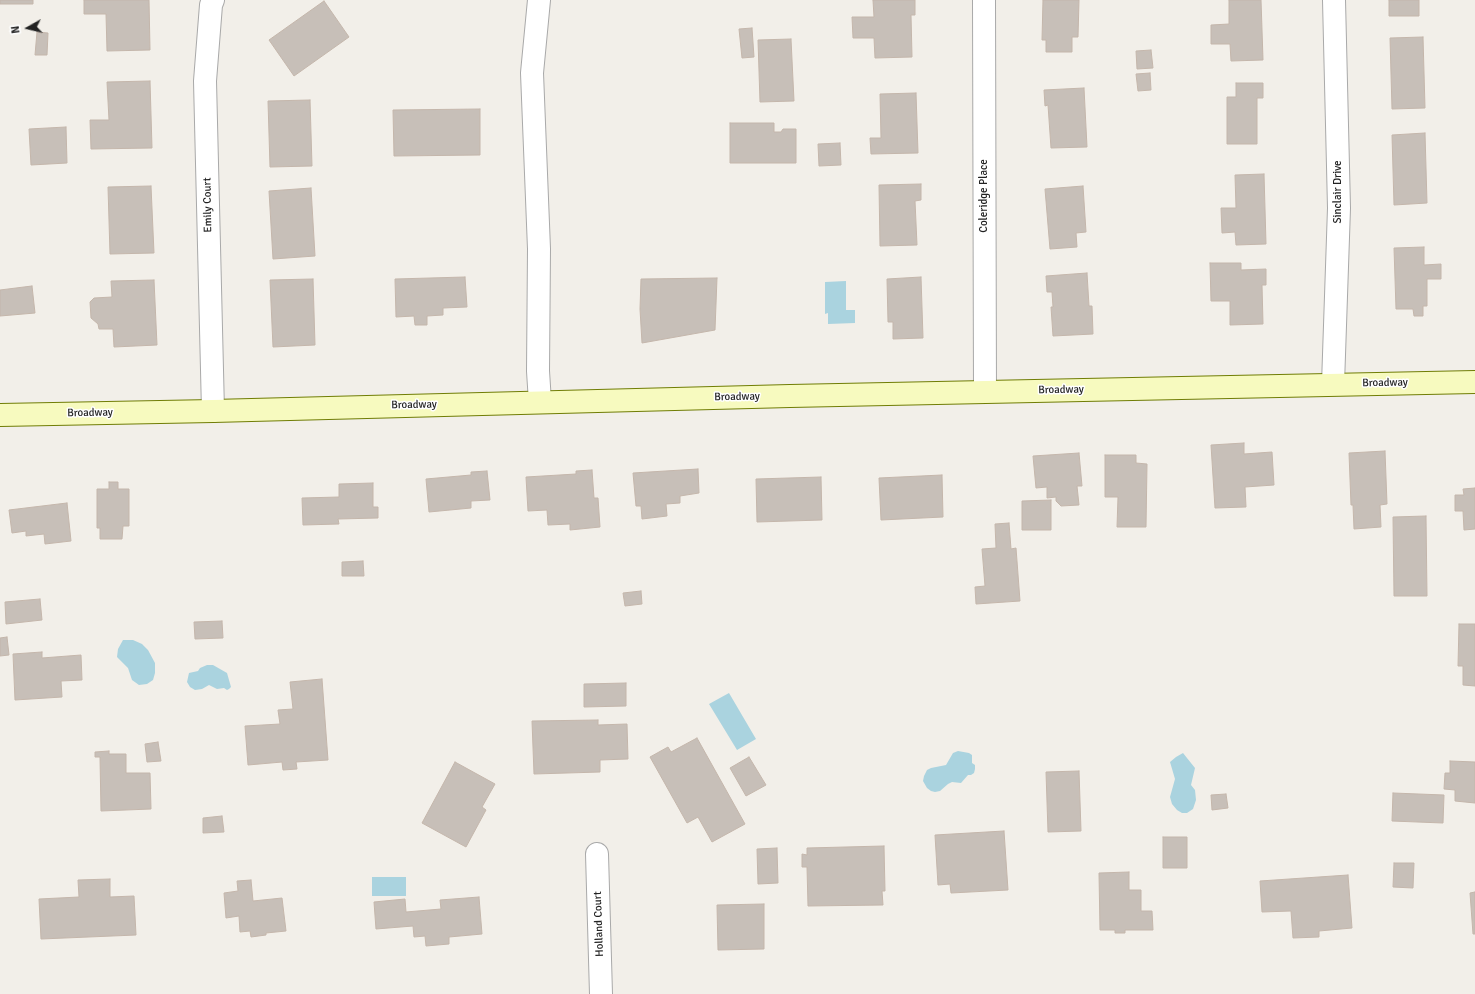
<!DOCTYPE html>
<style>
body{margin:0}
#map{position:relative;width:1475px;height:994px;overflow:hidden;background:#f2efe9;font-family:Signika,sans-serif}
canvas{display:block}
.north{position:absolute;left:8px;top:8px;width:40px;height:40px;-webkit-text-stroke:3px #fff;paint-order:stroke;rotate:262deg;font-size:11px;font-weight:700;line-height:16px;text-align:center;color:#222}
.north::after{content:'';display:block;margin:auto;width:14px;height:18px;background:#222;clip-path:polygon(50% 0,100% 100%,50% 72%,0 100%)}
</style>
<div id="map">
<canvas width="1475" height="994"></canvas>
<div class="north">N</div>
</div>
<script>
const c = document.querySelector('canvas').getContext('2d');
c.lineJoin = 'round';
function fill(path, color) { c.fillStyle = color; c.fill(path, 'evenodd'); }
const poly = rows => new Path2D(rows.map(r => 'M' + r).join(''));
function trace(path, color, width, dash) { c.strokeStyle = color; c.lineWidth = width; c.lineCap = dash ? 'butt' : 'round'; c.setLineDash(dash || []); c.stroke(path); }
function drawText(font, color, halo, rows, align = 'center') {
  c.font = font + ' Signika,sans-serif'; c.lineWidth = 3; c.setLineDash([]); c.textBaseline = 'middle'; c.strokeStyle = halo; c.fillStyle = color; for (const [text, x, y, turn = 0] of rows) {
    c.save(); c.translate(x, y); c.rotate((+turn || 0) * Math.PI / 180); c.textAlign = isNaN(turn) ? turn : align; if (halo) c.strokeText(text, 0, 0); c.fillText(text, 0, 0); c.restore();
  }
}
fill(poly([
 [846,281,846,310,855,310,855,323,828,324,828,313,825,314,825,282],
 [123,640,133,640,142,644,148,650,155,663,155,673,153,680,147,684,139,685,132,680,128,668,117,657,118,649],
 [207,665,213,665,227,673,231,687,229,689,227,690,224,688,217,689,209,685,202,689,195,690,190,687,187,682,189,673,198,671,200,668],
 [729,693,756,739,737,750,709,704],
 [958,751,969,753,972,755,972,763,975,765,975,769,974,773,971,775,968,775,961,783,952,782,948,784,940,791,935,792,931,791,927,788,923,781,924,776,927,770,931,768,946,765,953,753],
 [1183,753,1195,768,1191,785,1195,790,1196,800,1193,809,1187,813,1182,813,1177,810,1172,804,1170,797,1175,779,1170,762,1176,757],
 [372,877,406,877,406,896,372,896]
]), '#aad3df');
const building = poly([
 [0,0,33,0,33,4,0,4,0,0],
 [84,0,149,0,150,50,107,51,106,14,84,14,84,0],
 [873,0,915,0,915,15,911,15,912,57,875,58,874,38,853,38,852,17,874,17,873,0],
 [1043,0,1079,0,1078,37,1072,37,1072,52,1046,52,1046,40,1042,40,1043,0],
 [1229,0,1261,0,1263,60,1231,61,1230,44,1211,44,1211,25,1229,24,1229,0],
 [1389,0,1419,0,1419,16,1389,16,1389,0],
 [324,1,349,37,294,76,269,40,324,1],
 [752,28,754,57,742,58,739,29,752,28],
 [37,32,48,33,47,55,35,55,37,32],
 [1423,37,1425,108,1392,109,1390,38,1423,37],
 [791,39,794,101,760,102,758,40,791,39],
 [1151,50,1153,68,1137,69,1136,51,1151,50],
 [1150,73,1151,90,1138,91,1136,74,1150,73],
 [150,81,152,148,91,149,90,120,109,120,107,82,150,81],
 [1236,83,1263,83,1263,98,1257,98,1257,144,1227,144,1227,97,1236,97,1236,83],
 [1084,88,1087,147,1051,148,1048,105,1045,106,1044,90,1084,88],
 [916,93,918,153,871,154,870,138,881,138,880,94,916,93],
 [310,100,312,166,270,167,268,101,310,100],
 [480,109,480,155,394,156,393,110,480,109],
 [730,123,774,123,774,132,781,132,783,129,796,129,796,163,730,163,730,123],
 [66,127,67,163,31,165,29,129,66,127],
 [1425,133,1427,203,1394,205,1392,135,1425,133],
 [840,143,841,165,819,166,818,144,840,143],
 [1264,174,1266,244,1236,245,1235,232,1222,233,1221,208,1236,208,1235,175,1264,174],
 [921,184,921,200,915,201,917,245,880,246,879,185,921,184],
 [151,186,154,253,110,254,108,187,151,186],
 [1083,186,1086,232,1076,233,1077,247,1050,249,1045,189,1083,186],
 [311,188,315,256,273,259,269,191,311,188],
 [1424,247,1424,265,1441,264,1441,279,1427,279,1427,306,1423,306,1423,316,1414,316,1413,309,1396,309,1394,248,1424,247],
 [1210,263,1241,263,1241,270,1266,269,1266,285,1262,285,1263,324,1230,325,1230,301,1211,301,1210,263],
 [1087,273,1089,306,1092,306,1093,334,1053,336,1051,307,1053,307,1052,292,1047,292,1046,276,1087,273],
 [465,277,467,307,443,308,443,315,427,316,427,325,415,325,414,316,396,317,395,279,465,277],
 [921,277,923,338,893,339,893,322,888,322,887,279,921,277],
 [717,278,715,330,642,343,640,309,641,279,717,278],
 [313,279,315,345,273,347,270,280,313,279],
 [154,280,157,345,114,347,113,329,99,329,98,324,91,318,90,302,94,298,112,297,111,281,154,280],
 [32,286,35,313,0,316,0,290,32,286],
 [1244,443,1244,454,1272,452,1274,485,1245,487,1246,507,1215,508,1211,445,1244,443],
 [1385,451,1387,504,1380,505,1381,527,1354,529,1353,505,1351,505,1349,453,1385,451],
 [1079,453,1082,486,1077,486,1079,505,1061,506,1056,501,1056,497,1047,498,1047,487,1036,488,1033,456,1079,453],
 [1105,455,1136,455,1136,463,1147,464,1146,527,1117,527,1118,497,1105,497,1105,455],
 [698,469,699,493,680,496,680,503,666,504,667,516,642,519,641,506,636,506,633,473,698,469],
 [592,470,594,498,598,498,600,527,570,530,570,524,548,525,547,510,528,511,526,477,576,474,576,471,592,470],
 [487,471,490,500,471,501,471,508,429,512,426,479,471,475,471,472,487,471],
 [942,475,943,517,881,520,879,478,942,475],
 [821,477,822,520,757,522,756,479,821,477],
 [109,482,118,482,118,489,129,489,129,526,123,526,122,539,100,539,100,528,97,528,97,489,109,489,109,482],
 [373,483,373,507,378,507,378,518,338,519,339,524,303,525,302,498,339,497,339,484,373,483],
 [1475,488,1475,529,1464,530,1463,511,1455,511,1455,495,1464,495,1463,489,1475,488],
 [1051,500,1051,530,1022,530,1022,501,1051,500],
 [67,503,71,541,45,544,44,534,26,536,26,531,12,533,9,510,67,503],
 [1426,516,1427,596,1394,596,1393,517,1426,516],
 [1009,523,1011,549,1016,548,1020,601,976,604,975,587,985,586,982,549,996,548,995,524,1009,523],
 [363,561,364,576,342,576,342,562,363,561],
 [641,591,642,604,625,606,623,593,641,591],
 [40,599,42,620,6,624,5,602,40,599],
 [222,621,223,638,195,639,194,622,222,621],
 [1459,624,1475,624,1475,686,1463,685,1463,666,1458,666,1459,624],
 [7,637,9,655,0,656,0,638,7,637],
 [42,652,42,658,81,655,82,680,61,681,62,697,15,700,13,654,42,652],
 [322,679,328,760,296,762,297,769,283,770,282,762,248,765,245,726,280,724,278,710,293,709,290,682,322,679],
 [626,683,626,706,584,707,584,684,626,683],
 [598,720,598,725,627,724,628,759,600,760,600,772,534,774,532,721,598,720],
 [697,738,745,824,712,842,698,817,687,823,650,757,668,747,671,752,697,738],
 [158,742,161,761,147,762,145,744,158,742],
 [109,751,109,754,126,754,126,773,150,773,151,809,101,811,100,757,95,757,95,752,109,751],
 [749,757,766,785,746,796,730,768,749,757],
 [1450,761,1475,762,1475,803,1455,801,1455,790,1444,789,1445,773,1450,773,1450,761],
 [455,762,495,784,482,807,486,810,466,847,422,823,455,762],
 [1079,771,1081,831,1048,832,1046,772,1079,771],
 [1393,793,1444,795,1443,823,1392,821,1393,793],
 [1226,794,1228,808,1212,810,1211,795,1226,794],
 [222,816,224,832,203,833,203,818,222,816],
 [1004,831,1008,890,951,893,950,884,938,885,935,835,1004,831],
 [1163,837,1187,837,1187,868,1163,868,1163,837],
 [884,846,885,891,882,891,883,905,808,906,807,867,802,867,802,854,807,855,807,848,884,846],
 [777,848,778,883,758,884,757,849,777,848],
 [1394,863,1414,863,1413,888,1393,887,1394,863],
 [1129,872,1129,890,1141,890,1141,911,1152,911,1153,930,1125,930,1125,933,1115,933,1115,930,1100,930,1099,873,1129,872],
 [1348,875,1352,928,1319,931,1319,937,1293,938,1291,911,1262,912,1260,881,1348,875],
 [110,879,110,897,134,896,136,935,41,939,39,899,79,897,78,880,110,879],
 [251,880,253,901,282,898,286,931,266,933,266,935,251,937,250,931,240,932,239,916,226,918,224,893,238,891,237,881,251,880],
 [1475,892,1475,934,1473,934,1470,893,1475,892],
 [479,897,482,934,449,937,449,944,426,946,425,936,414,937,413,926,376,929,374,902,405,899,406,912,441,909,440,900,479,897],
 [764,904,764,949,718,950,717,905,764,904]
]);
fill(building, '#c7bfb8');
trace(building, '#c4b6ab', 1);
const street = poly([
 [539,0,532,73,539,249,538,371,540,402],
 [984,0,985,391],
 [1333,384,1339,208,1334,0],
 [213,411,205,81,211,5,213,0],
 [597,854,601,994]
]);
const secondary = poly([
 [0,415,213,411,790,396,1475,382]
]);
trace(street, '#a9a9a9', 24);
trace(secondary, '#707d05', 24);
trace(street, '#fff', 22);
trace(secondary, '#f7fabf', 22);
drawText('11px', '#222', '#fff', [
 ["Sinclair Drive",1338,192,-90],
 ["Coleridge Place",984,196,-90],
 ["Emily Court",208,205,-91],
 ["Broadway",1385,383,-1],
 ["Broadway",1061,390,-1],
 ["Broadway",737,397,-1],
 ["Broadway",414,405,-1],
 ["Broadway",90,413,-1],
 ["Holland Court",599,924,-92]
]);
</script>
